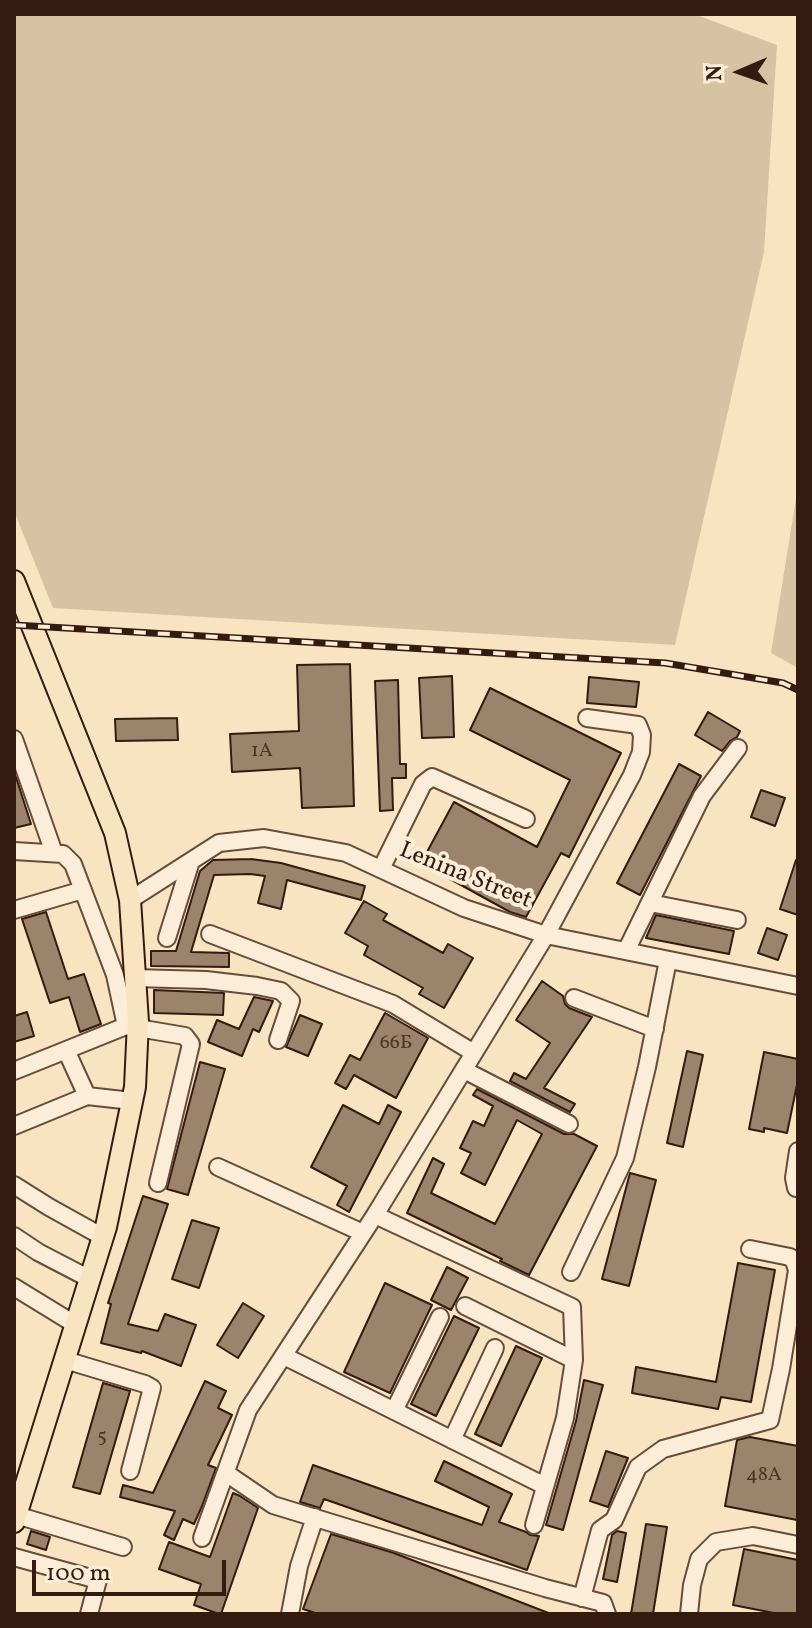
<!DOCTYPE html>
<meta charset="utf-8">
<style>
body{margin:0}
#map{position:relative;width:812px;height:1628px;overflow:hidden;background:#f9e4c2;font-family:Vollkorn,serif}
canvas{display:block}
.frame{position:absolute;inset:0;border:16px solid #351a0f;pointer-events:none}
.north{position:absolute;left:700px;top:32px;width:80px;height:80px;-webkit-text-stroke:6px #fbedd7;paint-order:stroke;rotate:268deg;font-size:22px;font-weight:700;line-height:32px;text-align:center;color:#351a0f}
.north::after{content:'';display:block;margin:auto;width:28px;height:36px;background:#351a0f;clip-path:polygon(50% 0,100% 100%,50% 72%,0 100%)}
.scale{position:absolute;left:32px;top:1560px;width:194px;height:36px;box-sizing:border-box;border:4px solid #351a0f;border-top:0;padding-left:10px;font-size:24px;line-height:28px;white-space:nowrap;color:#351a0f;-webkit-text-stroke:6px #fbedd7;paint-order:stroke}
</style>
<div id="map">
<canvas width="812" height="1628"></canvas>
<div class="frame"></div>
<div class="north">N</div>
<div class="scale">100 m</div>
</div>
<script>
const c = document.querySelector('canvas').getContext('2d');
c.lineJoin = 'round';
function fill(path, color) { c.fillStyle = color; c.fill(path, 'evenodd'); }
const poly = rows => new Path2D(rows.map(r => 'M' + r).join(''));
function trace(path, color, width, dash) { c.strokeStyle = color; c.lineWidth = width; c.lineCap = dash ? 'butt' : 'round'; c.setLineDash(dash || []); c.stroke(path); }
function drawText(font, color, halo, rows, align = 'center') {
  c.font = font + ' Vollkorn,serif'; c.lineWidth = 8; c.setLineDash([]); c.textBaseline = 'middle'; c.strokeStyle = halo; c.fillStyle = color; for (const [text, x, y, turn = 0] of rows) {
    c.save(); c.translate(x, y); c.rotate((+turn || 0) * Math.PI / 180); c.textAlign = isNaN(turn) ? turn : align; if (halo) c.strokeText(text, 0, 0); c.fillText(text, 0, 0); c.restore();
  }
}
fill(poly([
 [14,14,694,14,777,45,764,252,675,645,53,608,14,511],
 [798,486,798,668,771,653]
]), '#d8c2a4');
const building = poly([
 [350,664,354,806,302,808,300,768,232,772,230,734,299,731,297,665,350,664],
 [452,676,454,737,422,738,419,678,452,676],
 [589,677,639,682,636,707,587,703,589,677],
 [398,680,400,764,406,764,406,778,392,778,393,810,380,811,375,681,398,680],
 [490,688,621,753,569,857,561,853,526,917,510,912,421,863,454,802,537,847,570,780,470,730,490,688],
 [708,712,740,731,737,737,730,741,722,751,695,735,708,712],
 [177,718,178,740,116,741,115,719,177,718],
 [679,764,701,776,640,895,617,883,679,764],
 [14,777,16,777,31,824,14,828,14,777],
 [761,790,785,798,775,826,751,817,761,790],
 [251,859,281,863,365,886,361,900,287,880,281,909,258,903,265,876,250,874,214,875,191,952,229,953,229,967,151,966,151,951,176,951,200,871,213,860,251,859],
 [796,860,798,861,798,915,780,909,796,860],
 [364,901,387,914,383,920,443,953,448,944,473,958,444,1008,419,994,423,988,364,955,368,946,345,933,364,901],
 [46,912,68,979,84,974,101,1024,80,1032,69,997,50,1003,22,919,46,912],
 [656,915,734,931,729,954,646,938,656,915],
 [767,928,787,935,778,960,758,953,767,928],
 [542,981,563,996,565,1004,569,1008,592,1017,544,1088,575,1104,570,1112,510,1081,514,1073,526,1079,550,1043,516,1020,542,981],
 [154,990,224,993,223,1015,154,1013,154,990],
 [254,997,273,1001,259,1032,253,1029,242,1056,208,1042,217,1020,239,1029,254,997],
 [27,1012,34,1036,14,1042,14,1016,27,1012],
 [385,1013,428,1038,396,1098,354,1075,346,1089,335,1083,350,1055,360,1060,385,1013],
 [300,1015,322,1024,308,1056,286,1047,300,1015],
 [687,1051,703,1055,683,1147,667,1143,687,1051],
 [764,1052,798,1059,798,1080,787,1133,764,1128,764,1132,749,1129,764,1052],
 [200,1062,225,1069,188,1195,167,1189,200,1062],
 [477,1089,564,1134,574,1134,597,1146,529,1275,500,1261,502,1259,407,1213,433,1158,444,1164,431,1193,495,1224,542,1134,517,1120,485,1185,461,1173,471,1153,460,1148,473,1121,484,1126,493,1106,473,1095,477,1089],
 [343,1105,379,1124,388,1105,401,1112,349,1212,337,1205,347,1186,311,1167,343,1105],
 [630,1173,656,1180,629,1286,602,1279,630,1173],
 [143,1196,168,1204,128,1324,158,1331,165,1314,196,1325,181,1366,142,1351,141,1353,101,1343,111,1304,108,1303,143,1196],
 [192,1220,219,1228,199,1288,172,1279,192,1220],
 [738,1263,775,1270,751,1402,721,1397,718,1409,632,1393,636,1367,716,1382,738,1263],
 [447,1267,468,1278,451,1310,431,1300,447,1267],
 [385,1283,432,1305,390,1393,344,1372,385,1283],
 [243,1303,264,1316,238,1358,217,1345,243,1303],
 [454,1316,479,1328,436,1416,411,1404,454,1316],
 [516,1346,542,1358,501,1446,475,1434,516,1346],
 [584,1380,603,1385,563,1530,546,1525,576,1421,584,1380],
 [205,1381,226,1391,218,1408,232,1415,208,1465,216,1468,202,1506,194,1524,183,1519,174,1540,164,1535,175,1511,120,1497,123,1485,153,1493,205,1381],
 [103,1383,130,1391,100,1494,73,1487,103,1383],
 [750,1437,798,1446,797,1520,725,1506,737,1440,750,1437],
 [606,1451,628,1458,608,1507,590,1501,606,1451],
 [444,1461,512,1494,499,1522,526,1532,530,1535,539,1536,527,1570,324,1499,320,1508,300,1502,313,1465,482,1525,489,1507,435,1481,444,1461],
 [233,1493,240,1496,258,1508,221,1614,219,1614,194,1605,201,1584,159,1569,169,1542,210,1557,233,1493],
 [646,1524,667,1527,653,1614,631,1614,646,1524],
 [31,1531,50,1537,46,1550,27,1544,31,1531],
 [617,1531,626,1533,617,1582,603,1579,612,1535,617,1531],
 [331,1534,394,1553,551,1614,318,1614,303,1609,331,1534],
 [744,1549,798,1560,798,1614,779,1614,733,1605,744,1549]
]);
fill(building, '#9b836c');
trace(building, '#351a0f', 2);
const minor = poly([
 [14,739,54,853],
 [14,851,63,854,73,864,115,975,126,1026,185,1036,191,1044,158,1183],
 [381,869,423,784,432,777,526,819],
 [130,900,219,843,264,838,346,853,464,908,546,935,798,986],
 [650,903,737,920],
 [14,910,83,890],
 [210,934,393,1004,474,1053],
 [167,938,191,861],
 [626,951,702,796,738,748],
 [135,978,206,980,257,986,281,991,291,1001,278,1040],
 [574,998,655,1029],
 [66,1050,87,1096],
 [464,1070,569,1124],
 [14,1071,126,1026],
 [14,1126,87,1096,132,1101],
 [798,1151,794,1178,796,1188,798,1188],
 [218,1167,363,1233],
 [14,1185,49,1207,103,1237],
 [375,1215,572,1307,574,1360,565,1418,534,1525],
 [14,1236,38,1252,90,1279],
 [571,1272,625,1158,647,1067,668,960],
 [14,1287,76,1325],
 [465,1306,574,1360],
 [284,1356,545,1486],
 [65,1360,145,1384,152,1388,130,1471],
 [394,1411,440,1317],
 [452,1440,495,1348],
 [226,1473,273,1505,545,1588,603,1603,607,1614],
 [16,1515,123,1547],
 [202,1538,248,1410,375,1215,546,935,632,775,641,752,642,735,638,725,587,718],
 [14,1557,98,1580,89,1614],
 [582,1598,600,1530,614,1520,638,1467,663,1449,770,1420,781,1369,797,1270,794,1261,790,1257,750,1249],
 [290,1614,299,1566,315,1517],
 [689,1614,692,1585,699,1559,716,1542,753,1536,798,1545]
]);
const major = poly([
 [14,581,115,833,130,900,138,1022,135,1087,106,1227,14,1522]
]);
trace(minor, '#664c3c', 20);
trace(major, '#351a0f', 24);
trace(minor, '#fbedd7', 16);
trace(major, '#f9e4c2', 20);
const rail = poly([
 [14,625,665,663,783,683,798,690]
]);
trace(rail, '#351a0f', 7);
trace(rail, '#fbedd7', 4, [12]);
drawText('20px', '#4e3426', null, [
 ["1А",262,752],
 ["66Б",396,1044],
 ["5",102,1438],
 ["48А",764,1476]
]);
drawText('24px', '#351a0f', '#fbedd7', [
 ["Lenina Street",465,877,22]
]);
</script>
